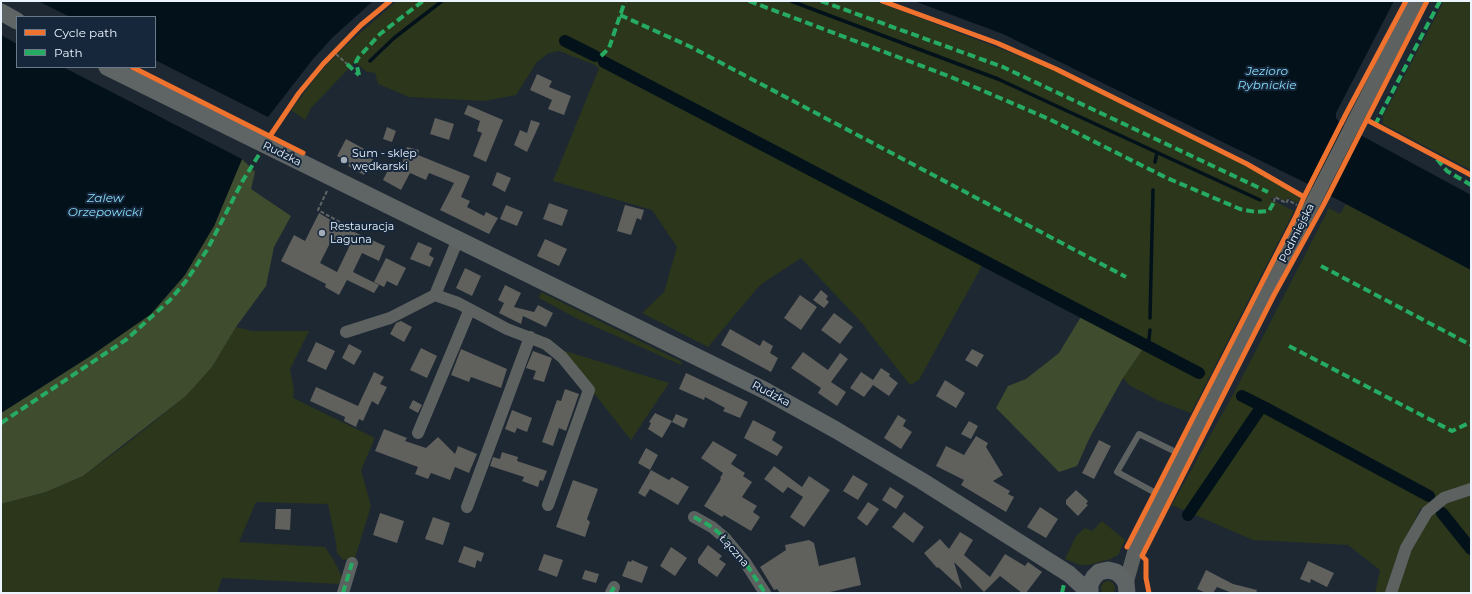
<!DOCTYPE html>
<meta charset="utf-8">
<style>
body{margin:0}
#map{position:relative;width:1472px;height:594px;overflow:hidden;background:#1e2833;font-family:Montserrat,sans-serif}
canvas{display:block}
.frame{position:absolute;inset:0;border:2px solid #ebf4ff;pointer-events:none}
.legend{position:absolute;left:16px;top:16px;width:140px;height:52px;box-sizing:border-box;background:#16273b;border:1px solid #6b7989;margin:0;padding:5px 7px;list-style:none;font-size:12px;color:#ebf4ff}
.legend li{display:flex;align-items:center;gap:8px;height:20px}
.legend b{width:20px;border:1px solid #6b7989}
</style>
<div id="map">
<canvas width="1472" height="594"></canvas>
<div class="frame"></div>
<ul class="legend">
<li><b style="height:5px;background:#ef722f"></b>Cycle path</li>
<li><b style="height:5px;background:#26ab63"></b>Path</li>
</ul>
</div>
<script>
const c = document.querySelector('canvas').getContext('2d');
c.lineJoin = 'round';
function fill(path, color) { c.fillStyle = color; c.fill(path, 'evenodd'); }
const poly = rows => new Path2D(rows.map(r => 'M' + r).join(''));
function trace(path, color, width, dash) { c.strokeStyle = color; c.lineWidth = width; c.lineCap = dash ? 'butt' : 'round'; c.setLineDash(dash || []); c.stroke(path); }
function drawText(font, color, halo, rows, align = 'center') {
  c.font = font + ' Montserrat,sans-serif'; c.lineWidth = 4; c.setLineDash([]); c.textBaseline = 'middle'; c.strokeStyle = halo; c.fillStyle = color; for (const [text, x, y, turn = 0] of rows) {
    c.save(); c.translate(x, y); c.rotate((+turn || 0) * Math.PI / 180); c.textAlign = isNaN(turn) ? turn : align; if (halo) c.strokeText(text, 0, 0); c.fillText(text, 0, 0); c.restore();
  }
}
fill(poly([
 [397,1,875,1,1043,65,1250,168,1297,196,1300,199,1297,203,1288,198,1286,201,1276,197,1270,199,1294,211,1191,413,1159,401,1129,385,1123,378,1145,346,983,264,919,380,910,385,861,322,801,258,760,285,708,347,642,313,664,292,677,247,652,210,553,181,599,68,593,64,559,51,549,53,537,62,516,95,484,101,409,97,378,84,375,73,367,72,355,62,311,108,305,120,291,110,321,71,343,48],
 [1444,1,1471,1,1471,170,1383,124,1383,116],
 [1346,204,1471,270,1471,484,1452,491,1420,509,1392,571,1386,593,1375,593,1380,570,1348,545,1253,540,1172,505,1237,387,1329,208,1340,214],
 [541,292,682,362,681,365,578,319,539,298],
 [236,327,252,331,309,331,290,369,294,390,293,398,375,438,361,470,371,506,355,558,343,560,337,553,336,543,328,504,256,502,239,542,325,547,333,559,343,579,338,584,222,578,217,593,1,593,1,504,46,492,83,476,125,445,186,396,212,367],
 [565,351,669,383,631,440,593,392],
 [1471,495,1471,541,1441,505],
 [1434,510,1471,554,1471,593,1396,593,1410,548],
 [1102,521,1125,540,1118,555,1110,559,1089,565,1080,565,1065,559,1076,536,1085,528,1092,531],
 '1101 588a7 7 0 1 1 14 0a7 7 0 1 1-14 0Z'
]), '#2b361b');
fill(poly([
 [242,159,255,172,251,189,291,216,274,247,266,286,236,327,212,367,186,396,83,476,46,492,1,504,1,413,92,355,151,314,214,226],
 [1082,315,1145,346,1123,378,1090,437,1077,466,1059,472,996,408,1008,386,1026,379,1059,353]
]), '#3f4c2d');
fill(poly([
 [38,1,373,1,333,37,313,59,268,117,155,60,155,17,70,17],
 [914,1,1394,1,1336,113,1336,118,1342,125,1471,195,1471,270,1308,184,1003,34],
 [1,35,17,44,17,67,63,67,242,159,214,226,185,275,151,314,92,355,1,413]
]), '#03121a');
trace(poly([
 [791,1,998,79,1260,200],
 [370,61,394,38,442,1],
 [1155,162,1157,153],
 [1150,318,1153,190],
 [1148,347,1150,330]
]), '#03121a', 3.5);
trace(poly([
 [565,41,595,56],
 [604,62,1199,373],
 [1242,396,1262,406],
 [1442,513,1471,549],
 [1188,515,1262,406,1429,496]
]), '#03121a', 12);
fill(poly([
 [537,74,552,81,549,87,571,96,564,115,548,109,552,100,530,90],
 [468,105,503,120,486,162,473,156,482,133,477,131,480,121,464,114],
 [435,118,454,124,449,140,430,134],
 [531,120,540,123,527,152,514,145,520,130,527,133],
 [387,127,396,131,392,142,383,139],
 [346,139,366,150,364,154,373,159,364,175,348,166,350,163,337,156],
 [407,147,419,150,418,155,470,176,461,197,470,201,467,207,484,216,486,212,498,218,489,234,440,210,454,183,429,173,426,180,410,173,401,190,383,180,391,164,401,168],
 [497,172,511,178,505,192,492,185],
 [549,203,568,210,562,226,543,219],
 [506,205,523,212,517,226,500,219],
 [625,205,644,210,641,220,637,218,631,235,617,231],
 [319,213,339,225,385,246,379,261,362,253,353,272,379,285,374,293,347,280,339,295,325,287,326,284,281,261,294,235,305,241],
 [332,239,349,247,337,272,320,263],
 [545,239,567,249,559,266,537,256],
 [418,242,432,248,429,255,434,258,430,267,410,259],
 [386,258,406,268,397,286,387,281,384,287,374,282],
 [465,268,481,276,472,296,456,288],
 [505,285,521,293,514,307,534,312,538,305,553,313,546,327,523,316,521,324,499,313,504,303,498,300],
 [821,290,828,296,826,299,829,302,824,308,813,300],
 [800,295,817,307,801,330,784,318],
 [834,313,853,327,840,344,821,330],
 [401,321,412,327,404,342,390,334,396,323],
 [730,329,760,346,763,340,773,346,770,353,778,358,771,372,721,345],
 [316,342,335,351,326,370,307,361],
 [349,344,362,351,354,365,342,358],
 [421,348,437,356,427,378,410,370],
 [461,349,507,369,501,388,471,377,469,382,451,375],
 [972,349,984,355,977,367,965,360],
 [533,351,552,358,544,382,533,379,536,371,526,368],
 [803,352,828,370,840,353,848,359,831,382,846,392,837,406,818,393,821,388,791,368],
 [881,368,890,374,889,376,898,383,889,396,873,385,864,397,850,388,861,372,873,380],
 [374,372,384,377,380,384,387,387,378,405,372,401,363,421,359,419,356,427,344,421,345,417,310,401,316,387,358,406],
 [686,373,748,402,740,418,723,411,725,408,705,397,704,400,679,389],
 [945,380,965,393,956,408,936,396],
 [565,389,579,394,566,431,559,428,553,446,542,442,557,400,561,401],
 [413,400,422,405,418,413,409,408],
 [512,410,532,418,527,432,517,428,515,433,505,429],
 [655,413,672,421,662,438,648,429,651,423,649,422],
 [676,414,688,419,684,428,672,422],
 [898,415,906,420,903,426,912,432,901,449,884,438],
 [753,420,776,432,772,440,783,447,777,456,744,438],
 [969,421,978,426,971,439,961,434],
 [384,429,407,438,405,441,426,448,438,437,455,454,458,446,477,454,469,473,455,467,450,480,431,473,428,479,415,474,418,467,375,451],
 [976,436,988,443,986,447,1003,475,993,481,1010,491,1008,494,1014,497,1006,512,961,485,964,480,936,466,946,446,964,455],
 [1099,440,1111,446,1094,479,1082,473],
 [713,441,737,455,731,464,745,473,743,476,752,482,742,497,757,506,753,512,760,517,751,531,724,515,722,517,704,506,721,479,720,478,723,473,701,458],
 [646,448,658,455,650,470,638,463],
 [502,452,518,457,517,461,547,471,543,481,540,480,538,487,522,481,524,477,490,466,493,457,500,459],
 [774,466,802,487,809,476,830,490,804,527,790,517,803,497,788,487,783,493,764,479],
 [651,470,669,480,672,477,689,487,678,505,650,489,645,497,638,493],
 [853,475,868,484,858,500,843,491],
 [573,480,598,489,587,519,590,522,585,537,556,527],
 [890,487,904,496,896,509,882,500],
 [1076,490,1088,501,1086,504,1088,505,1078,516,1066,504,1066,500],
 [868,502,879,509,867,526,857,518],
 [1040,507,1058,519,1046,538,1027,527],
 [276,509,291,509,290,530,275,529],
 [904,512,924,527,913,543,892,527],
 [380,513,404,521,397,543,373,535],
 [433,517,450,523,443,545,425,539],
 [960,532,973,540,964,555,990,577,1005,554,1025,566,1028,562,1042,572,1026,593,1022,593,1000,576,984,592,954,562,962,589,938,567,937,568,924,553,940,539,949,549],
 [809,540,814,543,819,566,855,557,861,585,826,593,780,593,777,589,774,590,760,567,786,550,785,545],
 [708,545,722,556,719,559,726,564,717,577,698,563,698,559],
 [464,546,484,553,481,562,477,560,475,568,458,562],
 [671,547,687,558,675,576,660,566],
 [544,554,563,560,557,577,538,570],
 [632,560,648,567,642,583,622,576,628,561,631,562],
 [1308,561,1334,573,1327,587,1311,579,1310,583,1300,579],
 [585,570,599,574,596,583,582,579],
 [1206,570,1233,584,1257,590,1256,593,1232,593,1217,587,1213,593,1206,593,1197,589]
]), '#60605d');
trace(poly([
 [336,54,347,64],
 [327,191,318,210,347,226],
 [1274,202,1275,197,1286,203,1288,200,1297,205]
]), '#5f6466', 2, [4, 2]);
trace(poly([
 [1163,497,1117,472,1139,434,1184,456]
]), '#5d6261', 6);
trace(poly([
 [458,239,435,295,458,303,507,329,546,344,562,357,589,390,548,505],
 [346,332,390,318,435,295],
 [418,433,469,311],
 [467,507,530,337],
 [694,517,712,527,725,538,745,562,765,593],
 [343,593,352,563],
 [611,593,614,587],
 [1391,593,1406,548,1427,512,1444,498,1471,489]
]), '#5d6261', 12);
trace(poly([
 [1126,583,1135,551,1416,1]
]), '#5d6261', 15);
trace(poly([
 [1,12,17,21],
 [107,67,764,390,836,430,922,481,1069,574,1090,593],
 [1090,593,1090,584,1094,577,1099,572,1108,570,1116,572,1122,577,1126,583,1127,593]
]), '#5f6465', 17);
trace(poly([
 [749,1,951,77,1049,119,1167,178,1240,209,1256,212,1269,211,1274,202],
 [821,1,1003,67,1268,192],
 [620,15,691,47,1126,277],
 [601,56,609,48,625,1],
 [347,64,359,75],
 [359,75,356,62,358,58,380,34,423,1],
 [1375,125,1440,1],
 [1437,159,1447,171,1471,185],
 [1321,266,1471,345],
 [1289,346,1452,431,1471,422],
 [1,423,127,339,170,300,186,281,207,250,242,182,260,153],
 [694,517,712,527,725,538,745,562,765,593],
 [343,593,352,563],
 [611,593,614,587],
 [1062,593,1064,584]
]), '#26ab63', 4, [8, 4]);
trace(poly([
 [882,1,997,43,1056,69,1247,164,1304,197],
 [132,67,303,153],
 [1367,120,1471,175],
 [270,136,299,93,323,64,361,25,390,1],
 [1127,547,1296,216,1304,197,1346,114,1406,1],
 [1149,593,1146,578,1146,560,1142,556,1274,295,1324,204,1427,1]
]), '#ef722f', 5);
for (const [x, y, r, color] of [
 [344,160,4,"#a3adb8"],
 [322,233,4,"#a3adb8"]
]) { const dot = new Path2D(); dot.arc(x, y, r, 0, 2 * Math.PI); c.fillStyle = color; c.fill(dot); trace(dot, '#16273b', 1.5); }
drawText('11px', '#ebf4ff', '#16273b', [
 ["Rudzka",282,154,26],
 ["Podmiejska",1297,233,-63],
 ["Rudzka",771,394,28],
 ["Łączna",734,551,49]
]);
drawText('11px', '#ebf4ff', '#16273b', [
 ["Sum - sklep",352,154],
 ["wędkarski",352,167],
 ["Restauracja",330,227],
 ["Laguna",330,240]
], 'left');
drawText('italic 12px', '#88dcf9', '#16273b', [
 ["Jezioro",1267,71],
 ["Rybnickie",1267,85],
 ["Zalew",105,198],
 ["Orzepowicki",105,212]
]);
</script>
